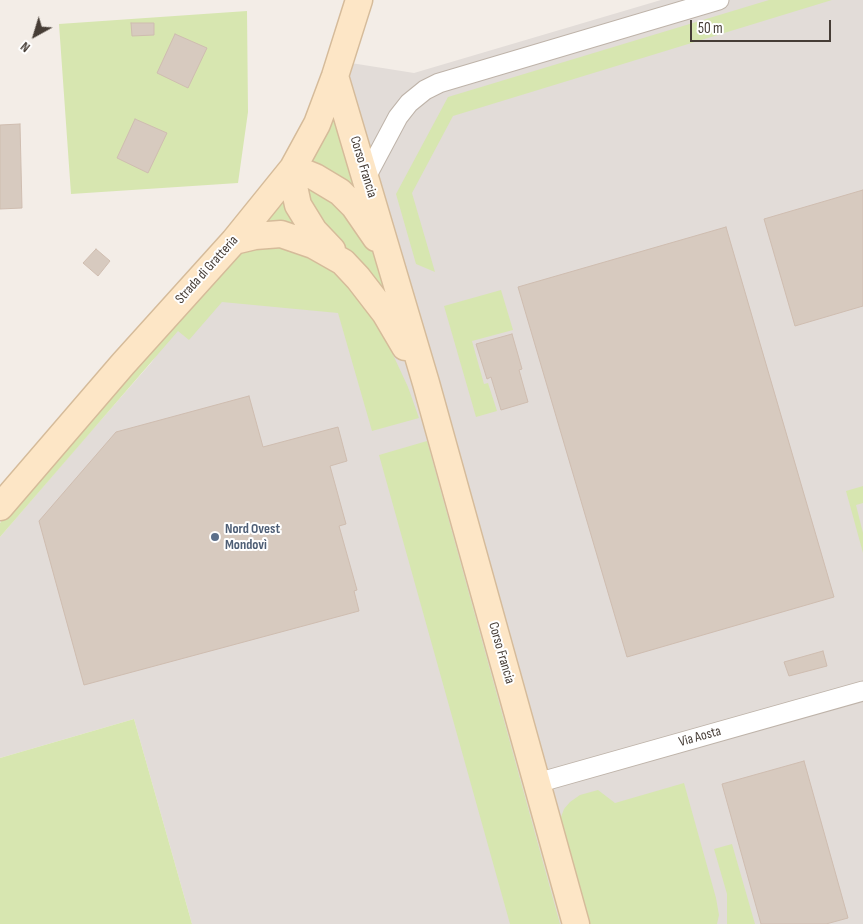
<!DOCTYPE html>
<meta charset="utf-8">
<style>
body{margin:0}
#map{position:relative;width:863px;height:924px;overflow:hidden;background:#f3ede7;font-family:"Sofia Sans Condensed",sans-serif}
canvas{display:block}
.north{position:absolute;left:10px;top:10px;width:50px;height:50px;-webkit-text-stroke:4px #fff;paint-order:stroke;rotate:219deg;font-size:14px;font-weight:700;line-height:20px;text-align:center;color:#463d36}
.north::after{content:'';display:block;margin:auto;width:18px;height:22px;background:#463d36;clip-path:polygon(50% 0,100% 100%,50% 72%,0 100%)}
.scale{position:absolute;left:690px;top:20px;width:141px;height:22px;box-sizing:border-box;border:2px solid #463d36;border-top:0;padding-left:6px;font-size:15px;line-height:18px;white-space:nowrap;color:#463d36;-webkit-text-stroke:4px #fff;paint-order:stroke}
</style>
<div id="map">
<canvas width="863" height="924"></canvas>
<div class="north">N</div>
<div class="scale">50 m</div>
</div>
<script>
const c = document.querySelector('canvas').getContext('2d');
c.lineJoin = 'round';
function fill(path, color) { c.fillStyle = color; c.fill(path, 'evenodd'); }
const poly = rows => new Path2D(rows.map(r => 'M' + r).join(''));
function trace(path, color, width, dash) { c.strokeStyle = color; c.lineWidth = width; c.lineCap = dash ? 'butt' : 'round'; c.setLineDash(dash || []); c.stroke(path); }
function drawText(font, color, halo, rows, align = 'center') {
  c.font = font + ' "Sofia Sans Condensed",sans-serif'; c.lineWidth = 4; c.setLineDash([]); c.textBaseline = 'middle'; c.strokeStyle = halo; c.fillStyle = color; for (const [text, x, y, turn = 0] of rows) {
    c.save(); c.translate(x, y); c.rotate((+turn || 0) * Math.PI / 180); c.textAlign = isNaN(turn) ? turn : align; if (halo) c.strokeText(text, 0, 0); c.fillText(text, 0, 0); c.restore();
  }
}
fill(poly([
 [661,0,863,0,863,924,192,924,134,719,0,758,0,537,78,446,151,363,351,63,414,73]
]), '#e2dcd8');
fill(poly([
 [769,0,832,0,453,116,412,193,435,272,416,264,396,194,448,97],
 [247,11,248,112,238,183,71,194,59,24],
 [335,109,368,216,308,164],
 [299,178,332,195,370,246,400,323,313,217],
 [287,194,306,234,260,227],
 [276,244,334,267,382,331,408,387,419,418,372,431,338,313,222,302,189,340,178,331,0,537,0,523,10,510,173,326,244,249],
 [501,290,513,330,472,341,484,384,488,383,497,411,476,417,444,306],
 [427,441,560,924,510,924,379,455],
 [863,486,863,503,856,505,863,533,863,553,846,491],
 [134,719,192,924,0,924,0,758],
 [684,783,716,898,719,915,717,924,587,924,560,828,561,817,564,809,570,802,580,795,598,790,615,803],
 [732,844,755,924,727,924,727,894,714,849]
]), '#d7e6b0');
const building = poly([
 [131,23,154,23,154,35,132,36,131,23],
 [175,34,207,48,188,88,157,73,175,34],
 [135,119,167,133,148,173,117,158,135,119],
 [20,124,22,208,0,209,0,125,20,124],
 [863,190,863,306,795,326,764,219,863,190],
 [726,227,834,597,627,657,518,287,726,227],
 [96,249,110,261,98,276,83,263,96,249],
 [512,334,522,369,519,370,528,402,501,410,491,377,487,379,476,344,512,334],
 [249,396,263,447,338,427,347,461,330,466,346,524,339,526,357,590,354,591,359,611,84,685,39,521,116,432,249,396],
 [823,651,827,666,789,676,784,662,823,651],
 [804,761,848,918,826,924,761,924,722,784,804,761]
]);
fill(building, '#d7cabf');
trace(building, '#cfbdb0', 1);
const street = poly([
 [366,177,398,117,409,103,425,90,439,83,719,0],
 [537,783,863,691]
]);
const secondary = poly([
 [335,76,426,383,576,924],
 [234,241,255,236,281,234,313,245,343,262,358,278,385,313,405,347],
 [332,250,314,231,298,205,293,182,293,168,315,177,340,192,354,206,376,238],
 [0,507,123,364,234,241,293,168,317,124,335,76,359,0]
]);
trace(street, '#beb3a9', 21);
trace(secondary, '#d5bb9a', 29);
trace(street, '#fff', 19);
trace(secondary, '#fde6c6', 26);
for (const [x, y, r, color] of [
 [215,537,5,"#5c6f8a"]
]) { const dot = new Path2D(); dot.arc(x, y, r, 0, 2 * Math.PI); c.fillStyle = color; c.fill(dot); trace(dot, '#fff', 2); }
drawText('14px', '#463d36', '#fff', [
 ["Corso Francia",363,167,73],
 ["Strada di Gratteria",207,270,-48],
 ["Corso Francia",501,653,74],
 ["Via Aosta",700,737,-16]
]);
drawText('bold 14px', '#4e5e75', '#fff', [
 ["Nord Ovest",225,529],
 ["Mondovì",225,545]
], 'left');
</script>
